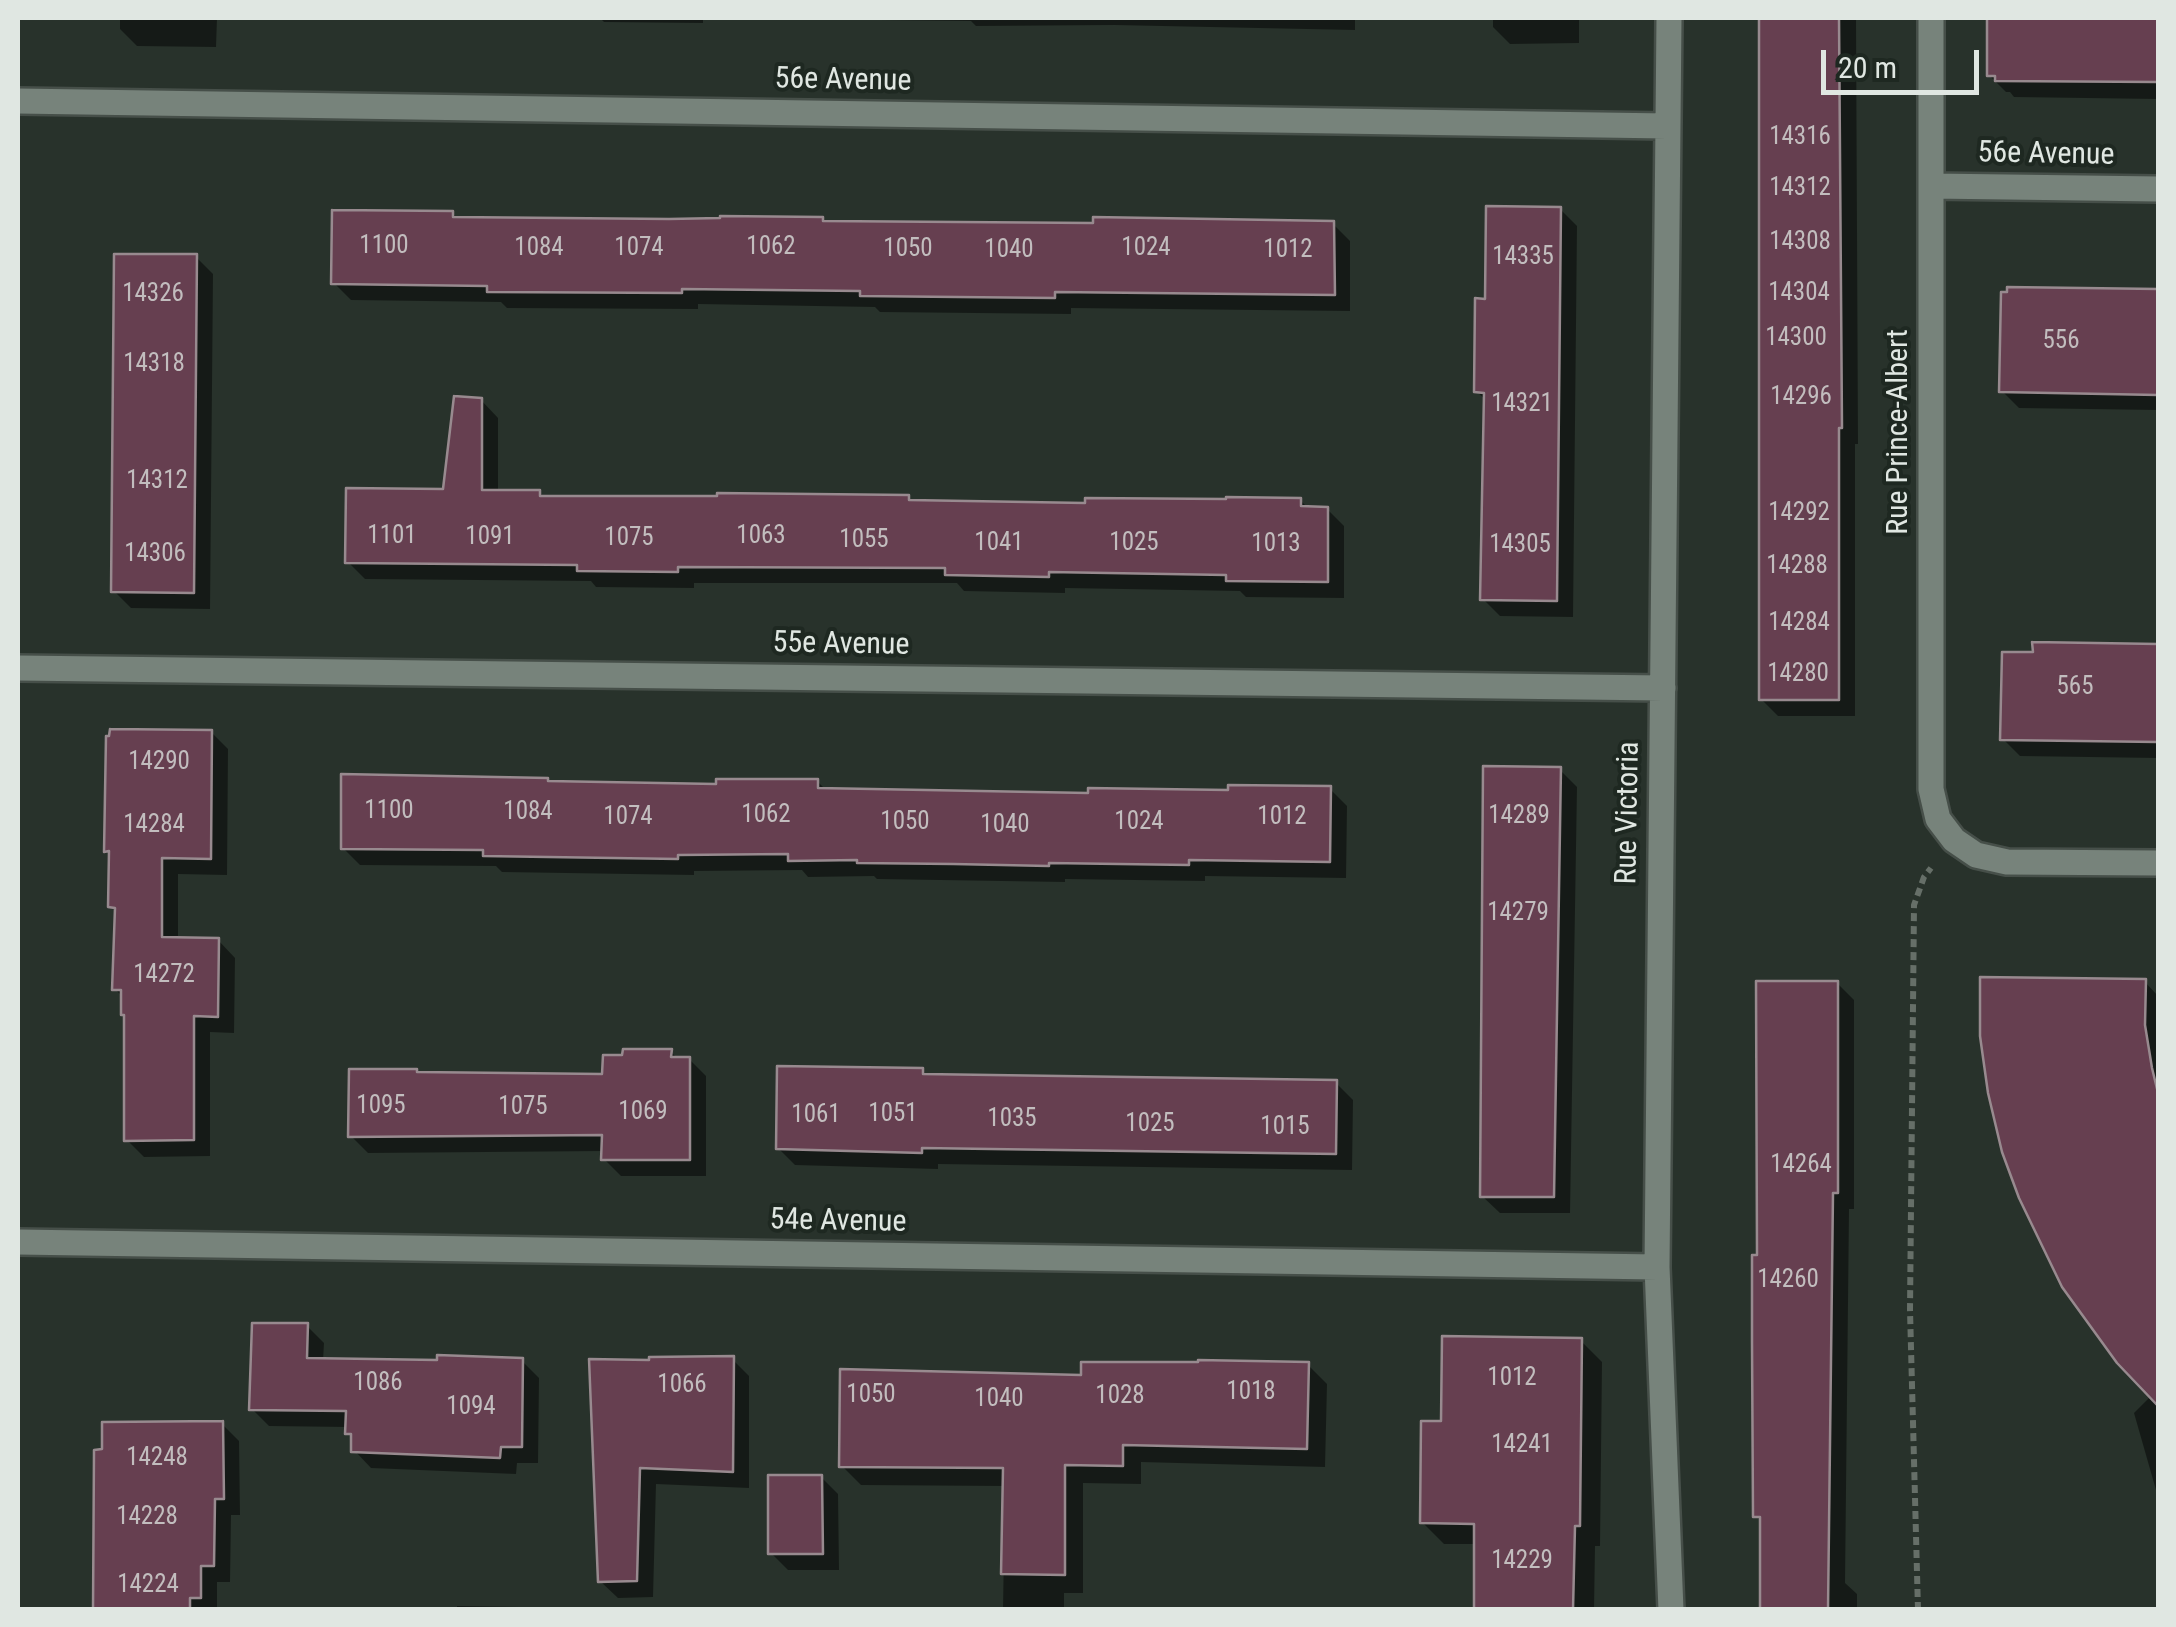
<!DOCTYPE html>
<style>
body{margin:0}
#map{position:relative;width:2176px;height:1627px;overflow:hidden;background:#28322b;font-family:"Roboto Condensed",sans-serif}
canvas{display:block}
.frame{position:absolute;inset:0;border:20px solid #e0e7e2;pointer-events:none}
.scale{position:absolute;left:1821px;top:50px;width:158px;height:45px;box-sizing:border-box;border:5px solid #e0e7e2;border-top:0;padding-left:12px;font-size:30px;line-height:35px;white-space:nowrap;color:#e0e7e2;-webkit-text-stroke:8px #1e2821;paint-order:stroke}
</style>
<div id="map">
<canvas width="2176" height="1627"></canvas>
<div class="frame"></div>
<div class="scale">20 m</div>
</div>
<script>
const c = document.querySelector('canvas').getContext('2d');
c.lineJoin = 'round';
function fill(path, color) { c.fillStyle = color; c.fill(path, 'evenodd'); }
const poly = rows => new Path2D(rows.map(r => 'M' + r).join(''));
function trace(path, color, width, dash) { c.strokeStyle = color; c.lineWidth = width; c.lineCap = dash ? 'butt' : 'round'; c.setLineDash(dash || []); c.stroke(path); }
function drawText(font, color, halo, rows, align = 'center') {
  c.font = font + ' "Roboto Condensed",sans-serif'; c.lineWidth = 8; c.setLineDash([]); c.textBaseline = 'middle'; c.strokeStyle = halo; c.fillStyle = color; for (const [text, x, y, turn = 0] of rows) {
    c.save(); c.translate(x, y); c.rotate((+turn || 0) * Math.PI / 180); c.textAlign = isNaN(turn) ? turn : align; if (halo) c.strokeText(text, 0, 0); c.fillText(text, 0, 0); c.restore();
  }
}
fill(poly([
 [120,18,217,18,216,47,137,46,120,29],
 [600,18,1355,18,1355,30,1114,25,976,26,971,21,703,18,703,23,604,22],
 [1493,18,1579,18,1579,43,1510,44,1493,27],
 [1761,18,1856,18,1858,444,1855,444,1855,716,1778,716,1761,699],
 [1990,18,2158,18,2158,99,2014,97,2010,92,2006,92,1989,75],
 [1560,209,1577,226,1573,617,1500,616,1483,599,1487,401,1476,391],
 [452,213,458,219,822,219,826,224,1333,224,1350,241,1350,311,1071,308,1071,314,880,312,875,307,698,304,698,309,507,308,501,302,351,300,334,283],
 [196,257,213,274,210,609,131,608,114,591],
 [2010,290,2158,292,2158,410,2019,408,2002,391],
 [481,400,498,418,498,492,539,492,545,498,908,497,914,503,1088,505,1300,500,1308,508,1327,509,1344,526,1344,598,1246,597,1240,591,1065,588,1065,593,964,591,957,583,694,583,694,588,596,587,591,581,365,579,348,562,445,491],
 [2035,645,2158,647,2158,758,2020,756,2003,739,2035,655],
 [211,732,228,749,227,875,178,874,178,940,218,940,235,958,234,1033,210,1032,210,1156,144,1157,127,1140,126,1017,123,997,115,989,117,913,111,906,111,856,106,851],
 [1560,770,1577,787,1570,1213,1500,1213,1482,1196],
 [547,780,550,783,719,786,817,781,827,791,1090,795,1330,789,1347,806,1346,878,1205,876,1205,881,1065,879,1065,882,877,879,874,876,808,877,802,870,694,871,694,875,502,872,496,866,360,865,343,848],
 [2145,982,2158,996,2158,1497,2134,1413,2152,1395,2119,1361],
 [1837,983,1854,1000,1854,1209,1849,1209,1845,1583,1857,1594,1857,1610,1763,1610,1763,1523,1756,1516,1759,1257],
 [671,1052,678,1059,689,1059,706,1076,706,1176,621,1176,604,1159,604,1151,368,1153,351,1136,419,1075,605,1077],
 [922,1071,928,1076,1336,1083,1353,1100,1352,1170,938,1164,938,1169,795,1165,778,1148],
 [307,1326,324,1343,323,1361,522,1361,539,1378,538,1463,517,1463,516,1474,371,1468,354,1450,354,1439,348,1433,348,1427,269,1426,252,1409],
 [1581,1341,1602,1362,1600,1546,1595,1546,1594,1610,1475,1610,1476,1544,1444,1544,1422,1522,1444,1424],
 [732,1359,749,1376,749,1488,656,1484,653,1597,618,1598,600,1581,592,1362],
 [1308,1365,1327,1384,1325,1467,1141,1462,1141,1484,1083,1483,1083,1593,1064,1593,1064,1610,1003,1610,1005,1486,861,1485,842,1466,1083,1377],
 [222,1424,239,1441,240,1515,231,1515,230,1582,217,1582,217,1610,96,1610],
 [821,1477,838,1494,839,1570,788,1570,771,1553],
 [457,1606,519,1607,521,1610,386,1610,457,1609]
]), '#0007');
const building = poly([
 [1759,18,1839,18,1842,428,1839,428,1839,700,1759,700,1759,18],
 [1987,18,2158,18,2158,82,1995,81,1995,76,1987,76,1987,18],
 [1486,206,1561,207,1557,601,1480,600,1484,393,1474,392,1475,298,1485,299,1486,206],
 [332,210,453,211,453,217,669,219,720,218,720,216,823,217,823,221,1093,223,1093,217,1334,221,1335,295,1055,292,1055,298,860,296,860,291,682,289,682,293,487,292,487,286,331,284,332,210],
 [114,254,197,254,194,593,111,592,114,254],
 [2007,287,2158,289,2158,395,1999,392,2001,292,2007,292,2007,287],
 [454,396,482,398,482,490,540,490,540,496,717,496,717,493,909,495,909,500,1085,503,1085,498,1226,499,1226,497,1301,498,1301,506,1328,507,1328,582,1226,581,1226,575,1049,572,1049,577,945,575,945,568,678,567,678,572,577,571,577,565,345,563,346,488,443,489,454,396],
 [2032,642,2158,644,2158,742,2000,740,2002,652,2033,652,2032,642],
 [110,729,212,730,211,859,162,858,162,937,219,938,218,1017,194,1016,194,1140,124,1141,124,1015,121,1015,121,990,112,990,115,908,108,907,109,851,104,852,106,736,109,736,110,729],
 [1483,766,1561,767,1554,1197,1480,1197,1483,766],
 [341,774,548,778,548,781,716,784,716,779,818,779,818,788,1088,793,1088,788,1228,790,1228,785,1331,786,1330,862,1189,860,1189,865,1049,863,1049,866,953,864,857,863,857,860,788,861,788,854,678,855,678,859,483,856,483,850,341,849,341,774],
 [1980,977,2146,979,2145,1025,2152,1068,2158,1093,2158,1406,2117,1363,2062,1287,2019,1198,2002,1152,1988,1093,1980,1036,1980,977],
 [1756,981,1838,981,1838,1193,1833,1193,1828,1610,1760,1610,1760,1517,1753,1517,1752,1342,1752,1255,1757,1255,1756,981],
 [623,1049,672,1049,671,1057,690,1057,690,1160,601,1160,602,1135,348,1137,349,1069,417,1069,417,1072,602,1074,603,1055,622,1055,623,1049],
 [777,1066,923,1068,923,1074,1337,1080,1336,1154,922,1148,922,1153,776,1149,777,1066],
 [252,1323,308,1323,307,1358,437,1360,437,1355,523,1358,522,1447,501,1447,500,1458,351,1452,351,1434,345,1434,346,1411,249,1410,252,1323],
 [1442,1336,1582,1338,1580,1526,1575,1526,1573,1610,1474,1610,1474,1524,1420,1523,1421,1421,1441,1421,1442,1336],
 [734,1356,733,1472,640,1468,637,1581,598,1582,589,1359,649,1360,649,1357,734,1356],
 [1198,1360,1309,1362,1307,1449,1123,1445,1123,1466,1065,1465,1065,1575,1001,1574,1003,1468,839,1467,840,1369,1081,1375,1081,1362,1198,1362,1198,1360],
 [223,1421,224,1499,215,1499,214,1566,201,1566,201,1598,190,1598,190,1610,93,1610,94,1450,102,1449,102,1422,223,1421],
 [768,1475,822,1475,823,1554,768,1554,768,1475]
]);
fill(building, '#663f50');
trace(building, '#988a8f', 2.5);
const minor = poly([
 [1669,18,1657,1267,1671,1610],
 [1931,18,1931,789,1938,819,1954,840,1976,855,2007,862,2158,863],
 [18,101,1667,126],
 [1932,186,2158,189],
 [18,668,1663,688],
 [18,1242,1657,1267]
]);
trace(minor, '#464f49', 30);
trace(poly([
 [1918,1610,1910,1310,1914,905,1924,877,1931,868]
]), '#666f68', 6, [8, 5]);
trace(minor, '#77837b', 25);
drawText('25px', '#c2bdbe', null, [
 ["14316",1800,138],
 ["14312",1800,189],
 ["14308",1800,243],
 ["1100",384,247],
 ["1062",771,248],
 ["1084",539,249],
 ["1074",639,249],
 ["1024",1146,249],
 ["1050",908,250],
 ["1040",1009,251],
 ["1012",1288,251],
 ["14335",1523,258],
 ["14304",1799,294],
 ["14326",153,295],
 ["14300",1796,339],
 ["556",2061,342],
 ["14318",154,365],
 ["14296",1801,398],
 ["14321",1522,405],
 ["14312",157,482],
 ["14292",1799,514],
 ["1101",392,537],
 ["1063",761,537],
 ["1091",490,538],
 ["1075",629,539],
 ["1055",864,541],
 ["1041",999,544],
 ["1025",1134,544],
 ["1013",1276,545],
 ["14305",1520,546],
 ["14306",155,555],
 ["14288",1797,567],
 ["14284",1799,624],
 ["14280",1798,675],
 ["565",2075,688],
 ["14290",159,763],
 ["1100",389,812],
 ["1084",528,813],
 ["1062",766,816],
 ["14289",1519,817],
 ["1074",628,818],
 ["1012",1282,818],
 ["1050",905,823],
 ["1024",1139,823],
 ["14284",154,826],
 ["1040",1005,826],
 ["14279",1518,914],
 ["14272",164,976],
 ["1095",381,1107],
 ["1075",523,1108],
 ["1069",643,1113],
 ["1051",893,1115],
 ["1061",816,1116],
 ["1035",1012,1120],
 ["1025",1150,1125],
 ["1015",1285,1128],
 ["14264",1801,1166],
 ["14260",1788,1281],
 ["1012",1512,1379],
 ["1086",378,1384],
 ["1066",682,1386],
 ["1018",1251,1393],
 ["1050",871,1396],
 ["1028",1120,1397],
 ["1040",999,1400],
 ["1094",471,1408],
 ["14241",1522,1446],
 ["14248",157,1459],
 ["14228",147,1518],
 ["14229",1522,1562],
 ["14224",148,1586]
]);
drawText('30px', '#e0e7e2', '#1e2821', [
 ["56e Avenue",843,81,1],
 ["56e Avenue",2046,155,1],
 ["Rue Prince-Albert",1899,432,-90],
 ["55e Avenue",841,645,1],
 ["Rue Victoria",1629,813,-89],
 ["54e Avenue",838,1222,1]
]);
</script>
